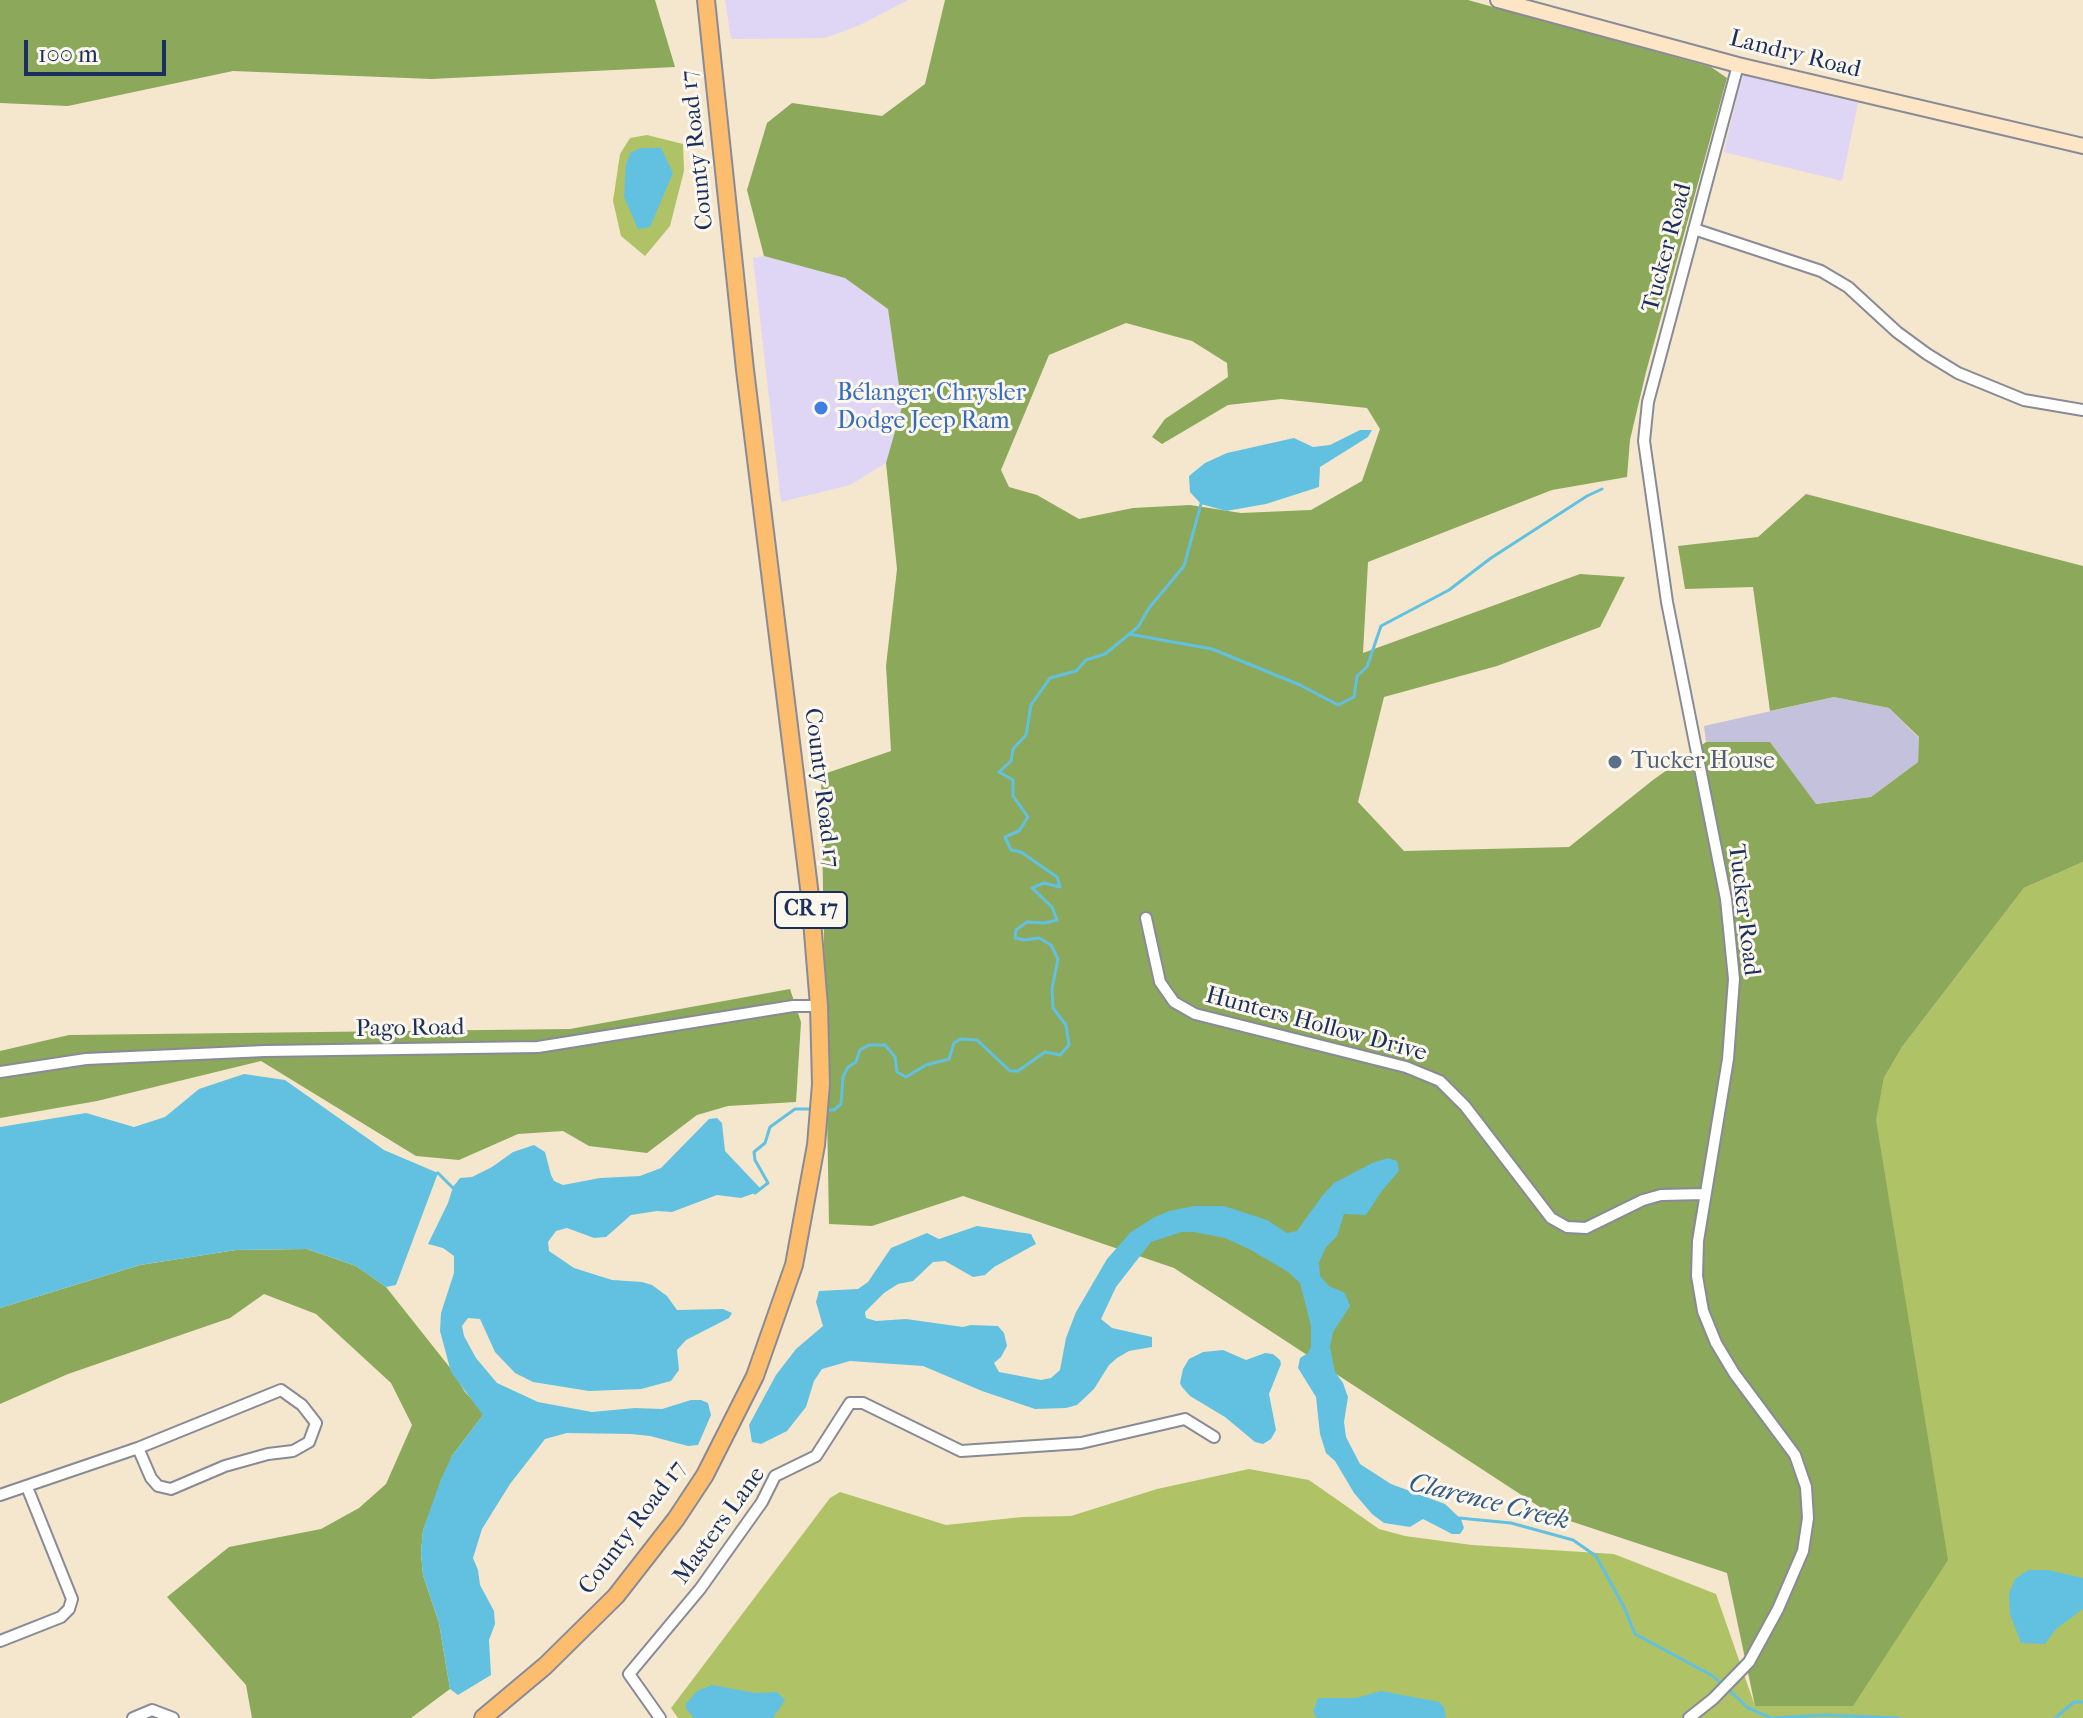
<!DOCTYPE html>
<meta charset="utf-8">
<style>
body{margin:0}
#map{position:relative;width:2083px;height:1718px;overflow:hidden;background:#f5e7ce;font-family:"IM FELL French Canon",serif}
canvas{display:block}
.scale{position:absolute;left:24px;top:40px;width:142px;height:36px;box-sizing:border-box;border:4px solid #1b2f5e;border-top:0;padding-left:10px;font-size:24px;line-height:28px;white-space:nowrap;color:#1b2f5e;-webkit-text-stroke:6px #fbf7ec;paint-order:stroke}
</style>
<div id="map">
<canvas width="2083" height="1718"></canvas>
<div class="scale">100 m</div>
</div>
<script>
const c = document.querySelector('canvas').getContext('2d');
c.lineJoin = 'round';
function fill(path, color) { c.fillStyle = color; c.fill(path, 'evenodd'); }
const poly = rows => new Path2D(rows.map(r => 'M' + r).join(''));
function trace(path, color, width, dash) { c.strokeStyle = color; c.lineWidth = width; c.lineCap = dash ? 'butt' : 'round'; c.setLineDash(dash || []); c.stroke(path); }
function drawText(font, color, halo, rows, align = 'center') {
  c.font = font + ' "IM FELL French Canon",serif'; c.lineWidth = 6; c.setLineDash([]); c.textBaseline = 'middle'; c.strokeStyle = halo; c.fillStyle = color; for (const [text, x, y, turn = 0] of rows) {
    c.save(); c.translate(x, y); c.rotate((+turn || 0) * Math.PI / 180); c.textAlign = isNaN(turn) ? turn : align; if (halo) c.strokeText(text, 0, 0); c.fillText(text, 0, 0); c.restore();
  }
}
fill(poly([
 [725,0,908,0,860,25,825,38,731,39],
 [1742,75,1858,103,1842,181,1724,152],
 [764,256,845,278,888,309,902,407,886,463,850,485,781,502,753,258]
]), '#dfd5f5');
fill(poly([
 [1834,697,1889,708,1919,738,1918,762,1871,797,1815,804,1770,742,1706,742,1704,726]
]), '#c3c1db');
fill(poly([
 [647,135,683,144,684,171,670,226,645,256,621,236,613,201,620,154,630,138],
 [2083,862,2083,1718,678,1718,671,1708,830,1498,840,1492,946,1525,1022,1517,1071,1516,1157,1489,1249,1469,1309,1480,1379,1529,1405,1536,1472,1545,1614,1554,1716,1594,1755,1706,1884,1078,1902,1047,2024,888]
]), '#afc266');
fill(poly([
 [0,0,655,0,675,67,431,79,233,71,68,106,0,103],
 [945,0,1468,0,1711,67,1727,78,1646,372,1630,440,1627,477,1552,490,1368,562,1363,653,1580,574,1625,577,1600,627,1497,666,1384,697,1358,802,1404,851,1569,847,1653,780,1706,742,1770,742,1816,804,1871,797,1918,762,1919,737,1889,708,1834,697,1770,711,1753,587,1685,589,1678,546,1758,537,1806,494,2083,566,2083,862,2024,888,1902,1047,1884,1078,1876,1120,1948,1560,1853,1706,1755,1706,1727,1573,1552,1515,1174,1268,963,1196,872,1226,829,1224,821,775,891,751,886,666,897,569,886,463,902,407,888,309,845,278,764,256,747,190,767,123,792,103,882,116,925,84],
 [1126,323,1192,341,1227,363,1228,377,1165,419,1152,437,1162,444,1228,405,1281,399,1367,408,1380,429,1362,481,1311,510,1241,513,1190,505,1133,508,1079,519,1037,495,1009,487,1001,470,1049,355],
 [790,989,801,1022,796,1102,728,1106,697,1115,647,1153,589,1146,563,1131,518,1134,459,1160,416,1156,261,1061,97,1101,0,1118,0,1051,69,1035,570,1029],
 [307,1249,356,1266,386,1287,451,1369,465,1392,483,1411,483,1415,452,1456,423,1530,421,1553,423,1575,439,1623,450,1689,411,1718,252,1718,246,1685,167,1597,229,1547,321,1529,359,1508,386,1484,412,1425,391,1383,316,1314,264,1294,230,1318,68,1374,0,1404,0,1308,140,1265,236,1250]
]), '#8ba85b');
fill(poly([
 [642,148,661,148,673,173,650,227,638,229,624,197,626,164,631,152],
 [1360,430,1372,430,1368,437,1320,467,1319,487,1266,504,1226,511,1201,504,1190,492,1189,476,1205,463,1227,453,1294,438,1313,447,1330,445],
 [244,1074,285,1080,384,1150,438,1173,396,1285,386,1287,356,1266,307,1249,236,1250,140,1265,0,1308,0,1127,86,1113,134,1127,165,1117,199,1089],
 [717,1118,722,1123,725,1151,760,1188,755,1193,741,1198,717,1195,672,1212,657,1211,631,1215,606,1237,594,1238,567,1228,556,1231,548,1242,549,1251,574,1268,612,1280,642,1282,652,1285,667,1296,677,1310,723,1309,732,1313,729,1318,686,1340,677,1350,679,1370,671,1381,641,1389,589,1391,533,1382,515,1373,495,1352,480,1319,468,1318,462,1326,464,1336,476,1358,497,1383,538,1402,592,1412,635,1408,662,1409,691,1400,701,1400,708,1403,711,1415,698,1445,688,1446,650,1436,631,1434,567,1433,545,1439,510,1484,482,1529,473,1558,478,1570,480,1585,494,1611,495,1624,489,1640,491,1675,458,1695,450,1689,439,1623,423,1575,421,1553,423,1530,441,1479,452,1456,483,1415,451,1372,440,1331,441,1313,454,1273,454,1256,443,1248,428,1244,448,1203,453,1187,460,1178,472,1177,492,1167,513,1152,534,1145,545,1152,551,1175,554,1181,563,1185,600,1178,640,1176,661,1168,709,1119],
 [1388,1158,1397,1161,1399,1171,1381,1192,1366,1215,1344,1214,1337,1236,1326,1247,1319,1263,1320,1276,1329,1286,1345,1293,1350,1306,1333,1332,1330,1347,1335,1372,1343,1383,1348,1397,1344,1422,1346,1437,1360,1464,1391,1484,1445,1504,1461,1519,1464,1528,1460,1534,1452,1534,1423,1519,1410,1527,1384,1523,1372,1514,1354,1493,1335,1461,1326,1453,1320,1434,1316,1397,1298,1368,1300,1358,1308,1353,1311,1347,1311,1326,1300,1283,1288,1272,1251,1250,1225,1238,1194,1232,1182,1232,1151,1242,1116,1287,1101,1319,1112,1328,1152,1337,1152,1347,1129,1351,1117,1358,1109,1365,1094,1389,1077,1405,1066,1408,1035,1409,982,1391,923,1366,850,1361,822,1369,814,1381,806,1407,787,1431,761,1444,752,1442,749,1425,776,1375,796,1349,823,1326,816,1302,819,1291,858,1289,868,1282,891,1248,927,1233,939,1239,977,1226,1031,1234,1036,1244,994,1267,985,1275,973,1277,945,1261,933,1262,913,1281,898,1284,884,1293,865,1312,866,1318,876,1321,906,1319,963,1327,971,1325,998,1326,1004,1333,1007,1346,1001,1357,994,1363,999,1372,1041,1380,1051,1378,1060,1370,1066,1338,1076,1312,1107,1259,1131,1232,1153,1218,1169,1211,1194,1206,1224,1206,1267,1220,1287,1233,1297,1231,1322,1196,1334,1183,1372,1163],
 [1223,1350,1246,1360,1265,1353,1273,1354,1280,1360,1281,1364,1269,1394,1276,1430,1271,1439,1263,1444,1255,1442,1225,1417,1190,1396,1182,1387,1180,1383,1183,1369,1189,1359,1203,1352],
 [2028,1570,2048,1570,2083,1578,2083,1609,2056,1629,2045,1644,2021,1643,2010,1614,2009,1594,2015,1579],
 [712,1685,755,1693,777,1692,785,1700,773,1718,694,1718,686,1709,686,1704,697,1691],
 [1381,1691,1439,1702,1444,1707,1446,1718,1317,1718,1313,1712,1318,1698,1356,1698]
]), '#62c1e0');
trace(poly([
 [1129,634,1212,649,1300,685,1338,705,1354,697,1357,676,1367,667,1381,626,1449,590,1491,558,1587,496,1602,489],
 [827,1110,834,1110,841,1104,843,1077,848,1067,856,1062,860,1050,869,1045,885,1045,895,1057,897,1072,906,1077,926,1065,949,1059,954,1043,960,1039,977,1040,1010,1071,1018,1071,1045,1052,1060,1055,1069,1045,1066,1025,1053,1008,1052,989,1058,959,1051,945,1039,938,1024,940,1015,938,1016,930,1027,922,1045,923,1057,920,1052,907,1032,888,1044,883,1060,887,1057,877,1021,852,1011,850,1005,837,1019,831,1028,817,1013,796,1013,780,999,772,1011,761,1013,749,1026,735,1031,705,1050,678,1076,671,1086,660,1105,654,1138,627,1149,608,1184,566,1201,504],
 [435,1174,438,1173,453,1188],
 [755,1193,768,1183,755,1160,754,1152,765,1143,770,1127,795,1109,810,1109],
 [1459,1518,1511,1523,1573,1540,1596,1556,1624,1607,1635,1634,1713,1676,1722,1684],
 [1728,1689,1748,1708,1771,1718],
 [1774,1718,1825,1715,1898,1718],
 [2055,1718,2074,1702,2083,1702]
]), '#62c1e0', 3);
const minor = poly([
 [1694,229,1821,271,1848,287,1897,332,1927,354,1958,373,2024,400,2083,410],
 [1146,918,1160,982,1174,1002,1195,1014,1406,1067,1440,1081,1465,1106,1551,1218,1567,1227,1586,1228,1643,1200,1661,1195,1705,1194],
 [0,1072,86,1059,265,1051,538,1047,793,1006,819,1006],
 [0,1495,138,1448,281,1390,302,1405,316,1423,309,1442,293,1451,268,1454,225,1466,171,1489,158,1486,151,1478,138,1448],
 [0,1641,61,1617,69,1609,72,1599,27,1487],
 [133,1718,152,1710,173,1718],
 [660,1718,629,1674,700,1589,762,1502,775,1476,816,1456,850,1403,863,1403,961,1451,1081,1443,1185,1419,1214,1437],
 [1689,1718,1713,1699,1749,1662,1778,1609,1803,1551,1808,1518,1806,1487,1795,1455,1734,1373,1716,1343,1703,1311,1697,1276,1698,1241,1728,1059,1734,979,1726,899,1667,602,1644,441,1648,402,1738,65]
]);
const secondary = poly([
 [1498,0,1738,65,2083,146]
]);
const primary = poly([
 [483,1718,545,1666,616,1596,676,1519,705,1475,755,1376,794,1265,816,1145,821,1084,819,1006,810,896,745,370,706,0]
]);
trace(minor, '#888b96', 14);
trace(secondary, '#888b96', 18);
trace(primary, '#888b96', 20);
trace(minor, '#fff', 10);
trace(secondary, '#fee5c5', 14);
trace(primary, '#fcbd6e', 16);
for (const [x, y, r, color] of [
 [821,408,8,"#3f7fe0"],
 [1615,762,8,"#5c6f8a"]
]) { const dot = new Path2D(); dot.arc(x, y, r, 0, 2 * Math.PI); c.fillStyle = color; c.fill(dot); trace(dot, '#fbf7ec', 3); }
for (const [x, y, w] of [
 [811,910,72]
]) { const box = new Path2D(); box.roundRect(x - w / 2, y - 18, w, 36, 6); c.fillStyle = '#fbf7ec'; c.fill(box); trace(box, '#1b2f5e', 2); }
drawText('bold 22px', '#1b2f5e', null, [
 ["CR 17",811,910]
]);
drawText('24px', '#1b2f5e', '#fbf7ec', [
 ["Landry Road",1795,55,14],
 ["County Road 17",698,150,-96],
 ["Tucker Road",1668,248,-75],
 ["County Road 17",821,788,83],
 ["Tucker Road",1743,910,83],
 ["Hunters Hollow Drive",1316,1025,15],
 ["Pago Road",410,1029,-1],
 ["Masters Lane",720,1526,-54],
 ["County Road 17",633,1528,-53]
]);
drawText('24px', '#366cbe', '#fbf7ec', [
 ["Bélanger Chrysler",837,394],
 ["Dodge Jeep Ram",837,422]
], 'left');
drawText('24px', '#4e5e75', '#fbf7ec', [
 ["Tucker House",1631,762]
], 'left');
drawText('italic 26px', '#305b85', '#fbf7ec', [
 ["Clarence Creek",1489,1503,14]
]);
</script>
